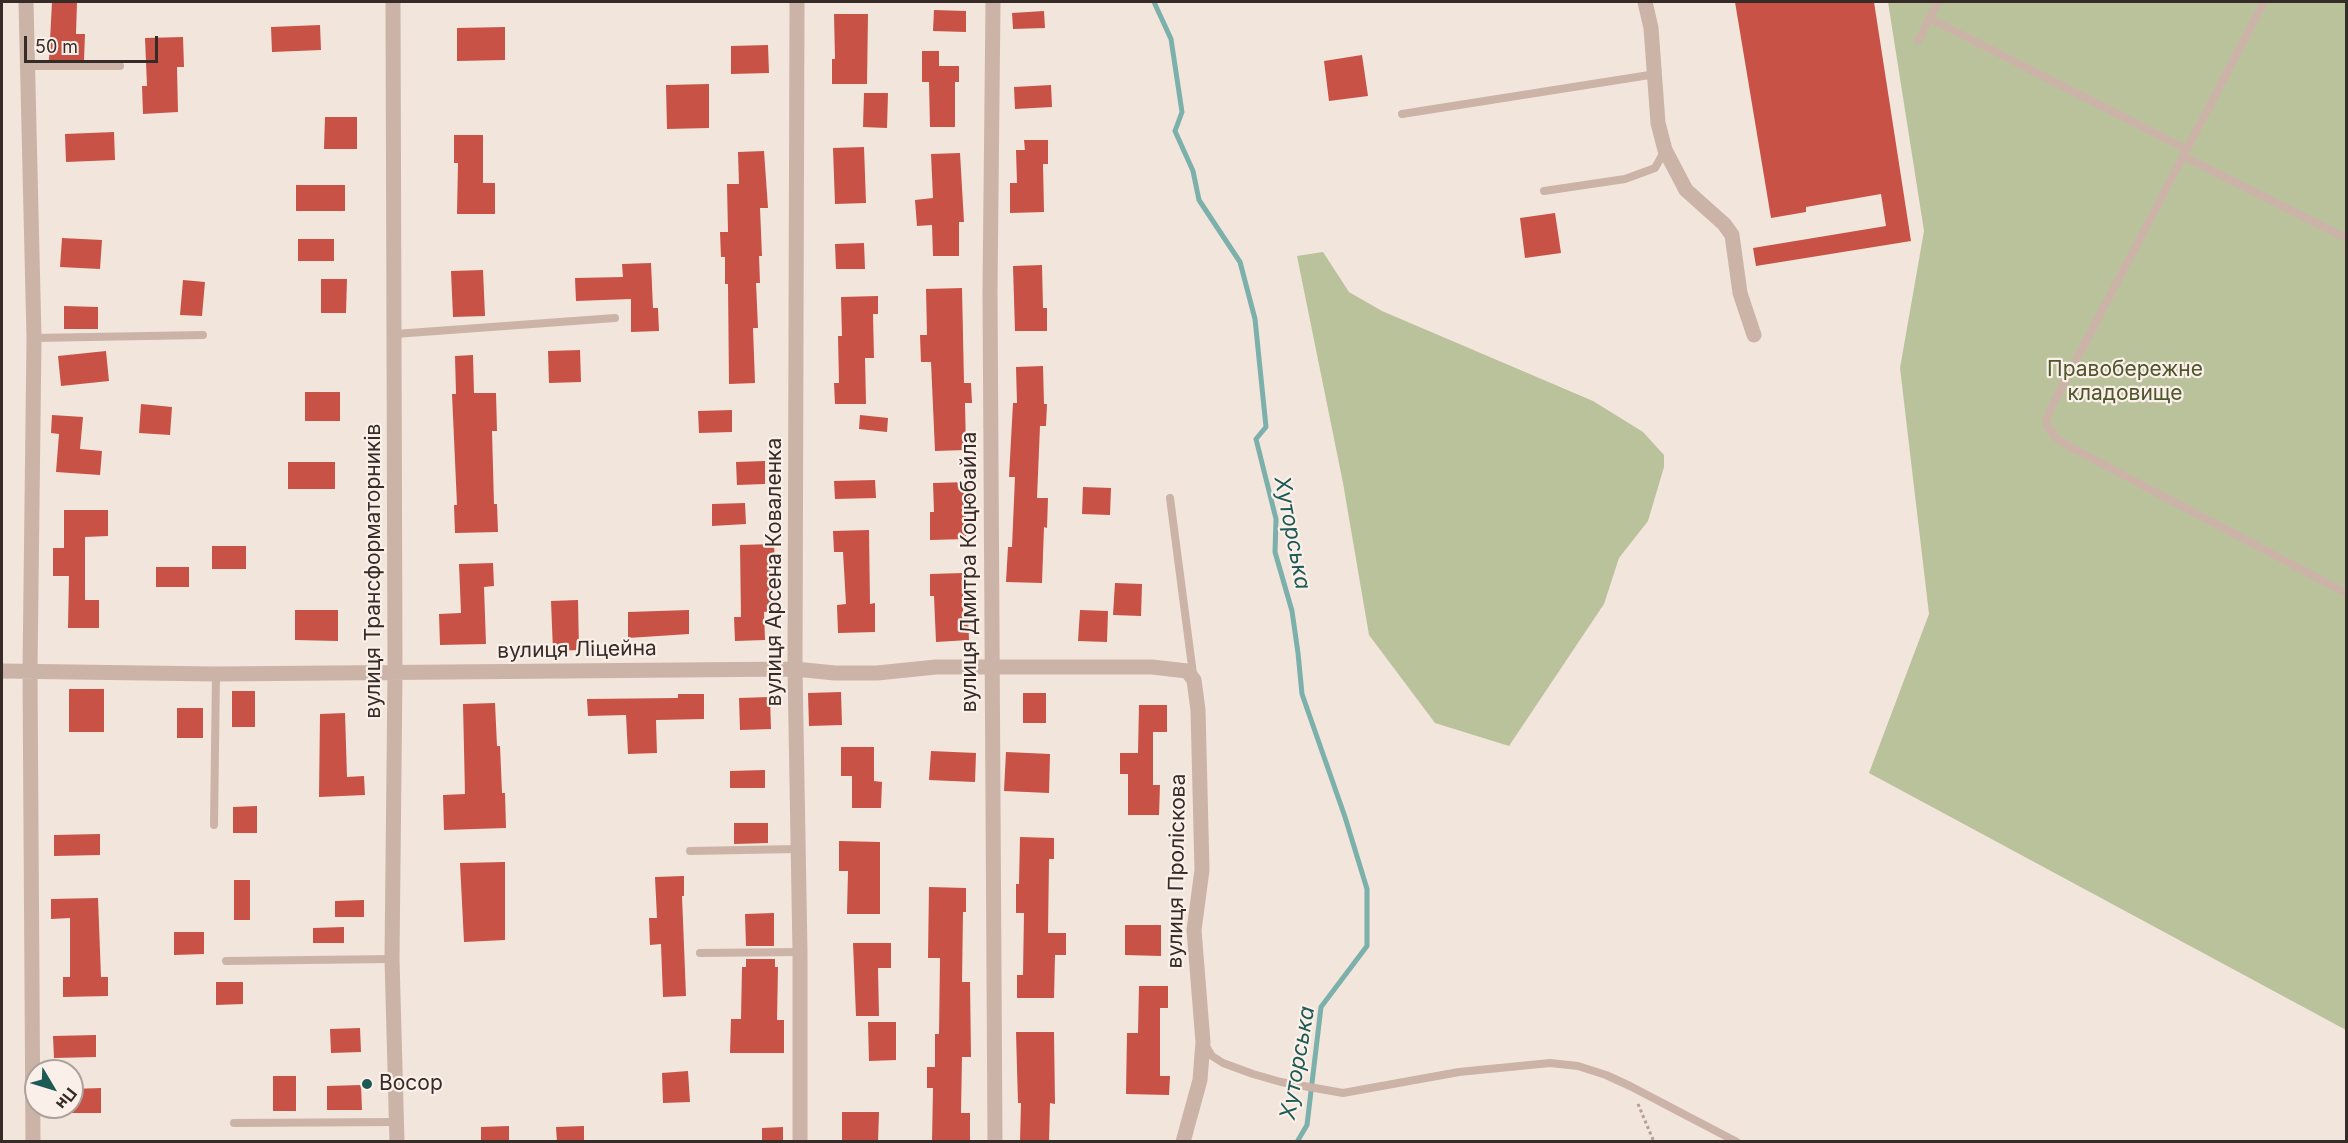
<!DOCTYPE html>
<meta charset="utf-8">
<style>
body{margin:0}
#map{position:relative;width:2348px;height:1143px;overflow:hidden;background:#f2e5dc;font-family:Inter,sans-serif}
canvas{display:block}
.frame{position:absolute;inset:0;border:3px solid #372b28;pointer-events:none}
.north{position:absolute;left:24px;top:1059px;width:60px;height:60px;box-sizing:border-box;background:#faf0e9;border:2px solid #aca19c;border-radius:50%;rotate:128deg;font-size:16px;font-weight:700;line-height:24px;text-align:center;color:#372b28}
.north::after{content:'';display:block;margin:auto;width:21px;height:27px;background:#1d5a55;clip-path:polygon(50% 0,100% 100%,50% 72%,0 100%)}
.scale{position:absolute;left:24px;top:36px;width:134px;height:27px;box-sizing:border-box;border:3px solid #372b28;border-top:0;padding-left:8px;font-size:18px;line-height:21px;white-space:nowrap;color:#372b28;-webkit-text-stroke:4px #faf0e9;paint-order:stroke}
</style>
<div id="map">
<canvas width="2348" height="1143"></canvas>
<div class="frame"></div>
<div class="north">Пн</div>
<div class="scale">50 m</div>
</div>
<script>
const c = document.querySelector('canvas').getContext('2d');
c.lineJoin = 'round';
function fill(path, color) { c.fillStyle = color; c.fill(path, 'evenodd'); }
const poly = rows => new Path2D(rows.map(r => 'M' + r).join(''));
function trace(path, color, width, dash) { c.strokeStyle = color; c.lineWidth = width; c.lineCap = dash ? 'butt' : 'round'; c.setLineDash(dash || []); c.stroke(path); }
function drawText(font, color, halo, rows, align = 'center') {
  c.font = font + ' Inter,sans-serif'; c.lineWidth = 4.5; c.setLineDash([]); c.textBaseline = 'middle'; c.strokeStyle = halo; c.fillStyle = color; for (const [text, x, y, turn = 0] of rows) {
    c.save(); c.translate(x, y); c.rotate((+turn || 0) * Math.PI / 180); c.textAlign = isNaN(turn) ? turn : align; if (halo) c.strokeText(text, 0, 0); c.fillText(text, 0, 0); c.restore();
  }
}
fill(poly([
 [1888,2,2346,2,2346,1030,1869,773,1929,614,1900,368,1924,231],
 [1323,252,1349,292,1382,311,1593,401,1643,432,1664,455,1664,467,1648,521,1619,558,1604,604,1509,746,1435,723,1369,635,1343,483,1297,256]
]), '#bac29c');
trace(poly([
 [1154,2,1171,39,1182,112,1175,131,1193,171,1199,200,1240,262,1255,319,1266,427,1256,439,1276,519,1275,552,1292,611,1298,653,1302,694,1345,817,1367,889,1367,946,1321,1007,1307,1125,1297,1142]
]), '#7bb0ab', 5);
fill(poly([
 [52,2,77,2,76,34,85,34,84,60,49,60],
 [1735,2,1874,2,1911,241,1756,266,1753,248,1886,226,1881,194,1806,207,1806,212,1771,218],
 [934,10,966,11,966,32,933,31],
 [1044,11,1045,28,1013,29,1012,13],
 [834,14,868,14,867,84,832,84,832,59,835,59],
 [320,25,321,50,272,52,271,27],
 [505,27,505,60,457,61,457,28],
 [183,37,184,67,177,67,178,112,143,114,142,86,147,86,145,38],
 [768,45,769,73,731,74,731,46],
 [922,51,939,51,939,66,959,66,959,82,955,82,955,127,930,127,929,82,922,82],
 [1362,55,1368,96,1329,101,1324,61],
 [709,84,709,128,667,129,666,85],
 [1051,85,1052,107,1015,109,1014,87],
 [864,93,888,93,887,128,863,127],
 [325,117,357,117,357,149,324,149],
 [114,132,115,160,66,162,65,134],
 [454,135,483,135,483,183,495,183,495,214,457,214,458,163,454,163],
 [1024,140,1048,140,1048,164,1043,164,1044,212,1010,213,1010,183,1017,183,1016,150,1025,150],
 [864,147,866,203,835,204,833,148],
 [764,151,768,208,760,208,762,256,759,256,760,283,756,283,758,328,753,328,755,383,729,384,728,284,725,284,725,257,721,257,720,232,728,232,727,184,739,184,738,152],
 [960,153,964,222,959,222,959,256,933,256,932,225,917,226,915,200,933,198,931,154],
 [296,185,345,185,345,211,296,211],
 [1555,213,1561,253,1525,258,1520,218],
 [62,238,102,240,100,269,60,267],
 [298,239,334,239,334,261,298,261],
 [864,243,865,269,836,269,835,244],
 [651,263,653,308,658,308,659,331,631,332,631,299,576,301,575,278,623,277,622,264],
 [1042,265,1043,308,1047,308,1047,331,1015,331,1013,266],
 [483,270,485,316,453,317,451,271],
 [321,279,347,279,346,313,321,313],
 [183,280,205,282,202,316,180,315],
 [962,288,964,383,971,383,972,403,965,403,966,450,935,451,931,362,921,362,920,335,927,335,926,289],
 [878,296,878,314,873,314,874,358,865,358,866,404,835,404,834,383,839,383,838,336,842,336,841,297],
 [64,306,98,307,98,329,64,329],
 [580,350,581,382,549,383,548,351],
 [106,351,109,381,61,386,58,356],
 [473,355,474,393,496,393,497,431,492,431,494,504,497,504,498,532,455,533,454,505,457,505,452,394,456,394,455,356],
 [1043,366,1044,404,1047,404,1046,426,1040,426,1037,498,1048,498,1047,528,1044,527,1042,583,1006,582,1008,547,1012,547,1015,477,1009,477,1013,403,1017,403,1016,367],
 [305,392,340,392,340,421,305,421],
 [141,404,172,407,170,435,139,433],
 [732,410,732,432,699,433,698,411],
 [52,415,83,417,80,449,102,451,100,475,56,472,59,434,51,433],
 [860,415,888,418,887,432,859,429],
 [765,461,765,484,737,485,736,462],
 [288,462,335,462,335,489,288,489],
 [875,480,876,498,835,499,834,481],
 [969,482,970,500,966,500,966,539,930,540,930,512,934,512,933,483],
 [1083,487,1111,488,1110,515,1082,514],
 [745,503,746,524,712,526,712,504],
 [64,510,108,510,108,536,85,537,85,600,99,600,99,628,68,628,69,576,53,576,53,548,64,548],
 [869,530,870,604,875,603,875,632,838,633,837,605,846,604,843,552,834,552,833,531],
 [774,544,775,564,770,564,772,611,764,612,765,640,735,641,734,617,741,617,740,545],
 [212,546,246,546,246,569,212,569],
 [493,563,494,586,484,587,486,644,440,645,439,614,461,613,459,564],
 [156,567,189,567,189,587,156,587],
 [963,573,963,618,968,618,969,640,936,642,934,596,930,596,930,574],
 [1115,583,1142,584,1141,616,1113,615],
 [578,600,579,650,553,651,551,601],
 [295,610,338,610,338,641,295,640],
 [689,610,689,634,628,638,628,612],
 [1080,610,1108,611,1107,642,1078,641],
 [69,689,104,689,104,732,69,732],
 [232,691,255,691,255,727,232,727],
 [841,692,842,725,809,726,808,693],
 [1023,693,1046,693,1046,723,1023,723],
 [678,694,704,694,704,719,656,720,657,753,628,754,626,715,588,716,587,699,678,698],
 [770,697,771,729,740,730,739,698],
 [495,703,497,746,500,746,502,793,505,793,506,828,444,830,443,795,465,794,463,704],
 [1139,705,1167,705,1167,732,1153,732,1153,785,1160,785,1159,815,1128,815,1128,774,1120,774,1120,753,1138,753],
 [177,708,203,708,203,738,177,738],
 [345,713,347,777,364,776,365,795,319,797,320,714],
 [841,747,874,747,874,781,882,782,881,808,852,808,852,776,841,776],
 [931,751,976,753,975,782,929,780],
 [1006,752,1050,754,1049,793,1004,791],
 [765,770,765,788,730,788,730,771],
 [257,806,257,833,233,833,233,807],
 [734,823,768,823,768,843,734,844],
 [100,834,100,855,54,856,54,835],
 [1020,837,1054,838,1054,859,1049,859,1048,933,1066,933,1066,955,1055,955,1054,998,1017,998,1017,975,1023,975,1024,913,1016,913,1016,884,1019,884],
 [839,841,880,842,880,914,847,914,848,871,839,871],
 [505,862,505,940,464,942,460,863],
 [684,876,684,896,682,896,686,996,663,997,661,944,650,945,649,918,657,918,655,877],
 [234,880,250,880,250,920,234,920],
 [929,887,966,888,966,912,963,912,962,982,970,982,971,1057,962,1057,961,1113,970,1113,970,1142,932,1142,933,1088,927,1088,927,1067,935,1067,935,1034,939,1034,940,958,928,958],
 [98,898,101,977,108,977,108,996,63,997,63,977,70,977,70,918,51,919,51,899],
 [364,900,364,917,335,917,335,901],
 [774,913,774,946,746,946,745,914],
 [1125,925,1161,925,1161,956,1125,955],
 [344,927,344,943,313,943,313,928],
 [174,932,204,932,204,954,174,955],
 [853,943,891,943,891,968,878,968,879,1016,856,1016],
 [746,959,775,959,775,967,778,967,777,1020,784,1020,784,1053,730,1053,731,1019,741,1019,742,967,746,967],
 [216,982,243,982,243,1004,216,1005],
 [1139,986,1168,986,1168,1008,1160,1008,1160,1076,1170,1076,1169,1095,1126,1094,1127,1033,1138,1033],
 [868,1022,896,1022,896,1060,869,1061],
 [360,1028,361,1052,331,1053,330,1029],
 [1016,1032,1054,1032,1055,1104,1050,1103,1049,1142,1020,1142,1021,1103,1018,1103],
 [96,1035,96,1057,54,1058,53,1036],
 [688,1071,690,1102,663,1103,662,1073],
 [273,1076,296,1076,296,1111,273,1111],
 [361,1085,362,1110,327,1110,327,1086],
 [101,1088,101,1113,72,1113,72,1089],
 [842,1112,879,1112,878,1142,842,1142],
 [509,1126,509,1142,481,1142,481,1127],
 [584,1126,584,1142,557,1142,556,1127],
 [783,1127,783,1142,762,1142,762,1128]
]), '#c85245');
trace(poly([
 [1638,1104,1654,1142]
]), '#b79d92', 3, [3, 3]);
trace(poly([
 [2264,2,2051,408,2047,418,2047,426,2056,438,2074,449,2346,593],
 [1929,18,2186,149],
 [1918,41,1938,2],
 [28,66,120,66],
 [1402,114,1656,74],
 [2183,156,2346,238],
 [1544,191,1625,179,1655,168,1665,150],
 [395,334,615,318],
 [34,338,203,335],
 [1170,498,1193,674],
 [214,825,216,674],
 [690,851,797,849],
 [700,953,800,952],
 [226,961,392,959],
 [1204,1043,1212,1056,1223,1063,1253,1074,1281,1082,1343,1093,1459,1072,1550,1063,1578,1066,1606,1075,1630,1086,1737,1142],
 [234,1123,397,1122]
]), '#cbb3a8', 8);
trace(poly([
 [26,2,34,338,30,671,33,1142],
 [393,2,395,673,392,959,397,1142],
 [797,2,795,669,800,952,800,1142],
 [993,2,990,290,995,1142],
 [1645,2,1651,28,1658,123,1665,150,1686,190,1724,224,1732,235,1740,293,1754,335],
 [2,671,216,674,795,669,835,673,877,673,936,667,1152,667,1187,671,1194,680,1198,710,1202,870,1194,930,1203,1042,1200,1080,1183,1142]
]), '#cbb3a8', 15);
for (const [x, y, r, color] of [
 [367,1084,6,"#1d5a55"]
]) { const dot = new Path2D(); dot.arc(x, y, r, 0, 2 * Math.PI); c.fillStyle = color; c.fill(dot); trace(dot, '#faf0e9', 2); }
drawText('21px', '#4d562c', '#faf0e9', [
 ["Правобережне",2125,370],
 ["кладовище",2125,394]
]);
drawText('21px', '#372b28', '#faf0e9', [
 ["вулиця Трансформаторників",374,571,-90],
 ["вулиця Арсена Коваленка",775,572,-90],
 ["вулиця Дмитра Коцюбайла",970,572,-90],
 ["вулиця Ліцейна",577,650,-1],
 ["вулиця Проліскова",1177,871,-89]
]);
drawText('21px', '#372b28', '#faf0e9', [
 ["Восор",379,1084]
], 'left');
drawText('italic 22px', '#1d5a55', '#faf0e9', [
 ["Хуторська",1292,533,79],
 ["Хуторська",1298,1063,-80]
]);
</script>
